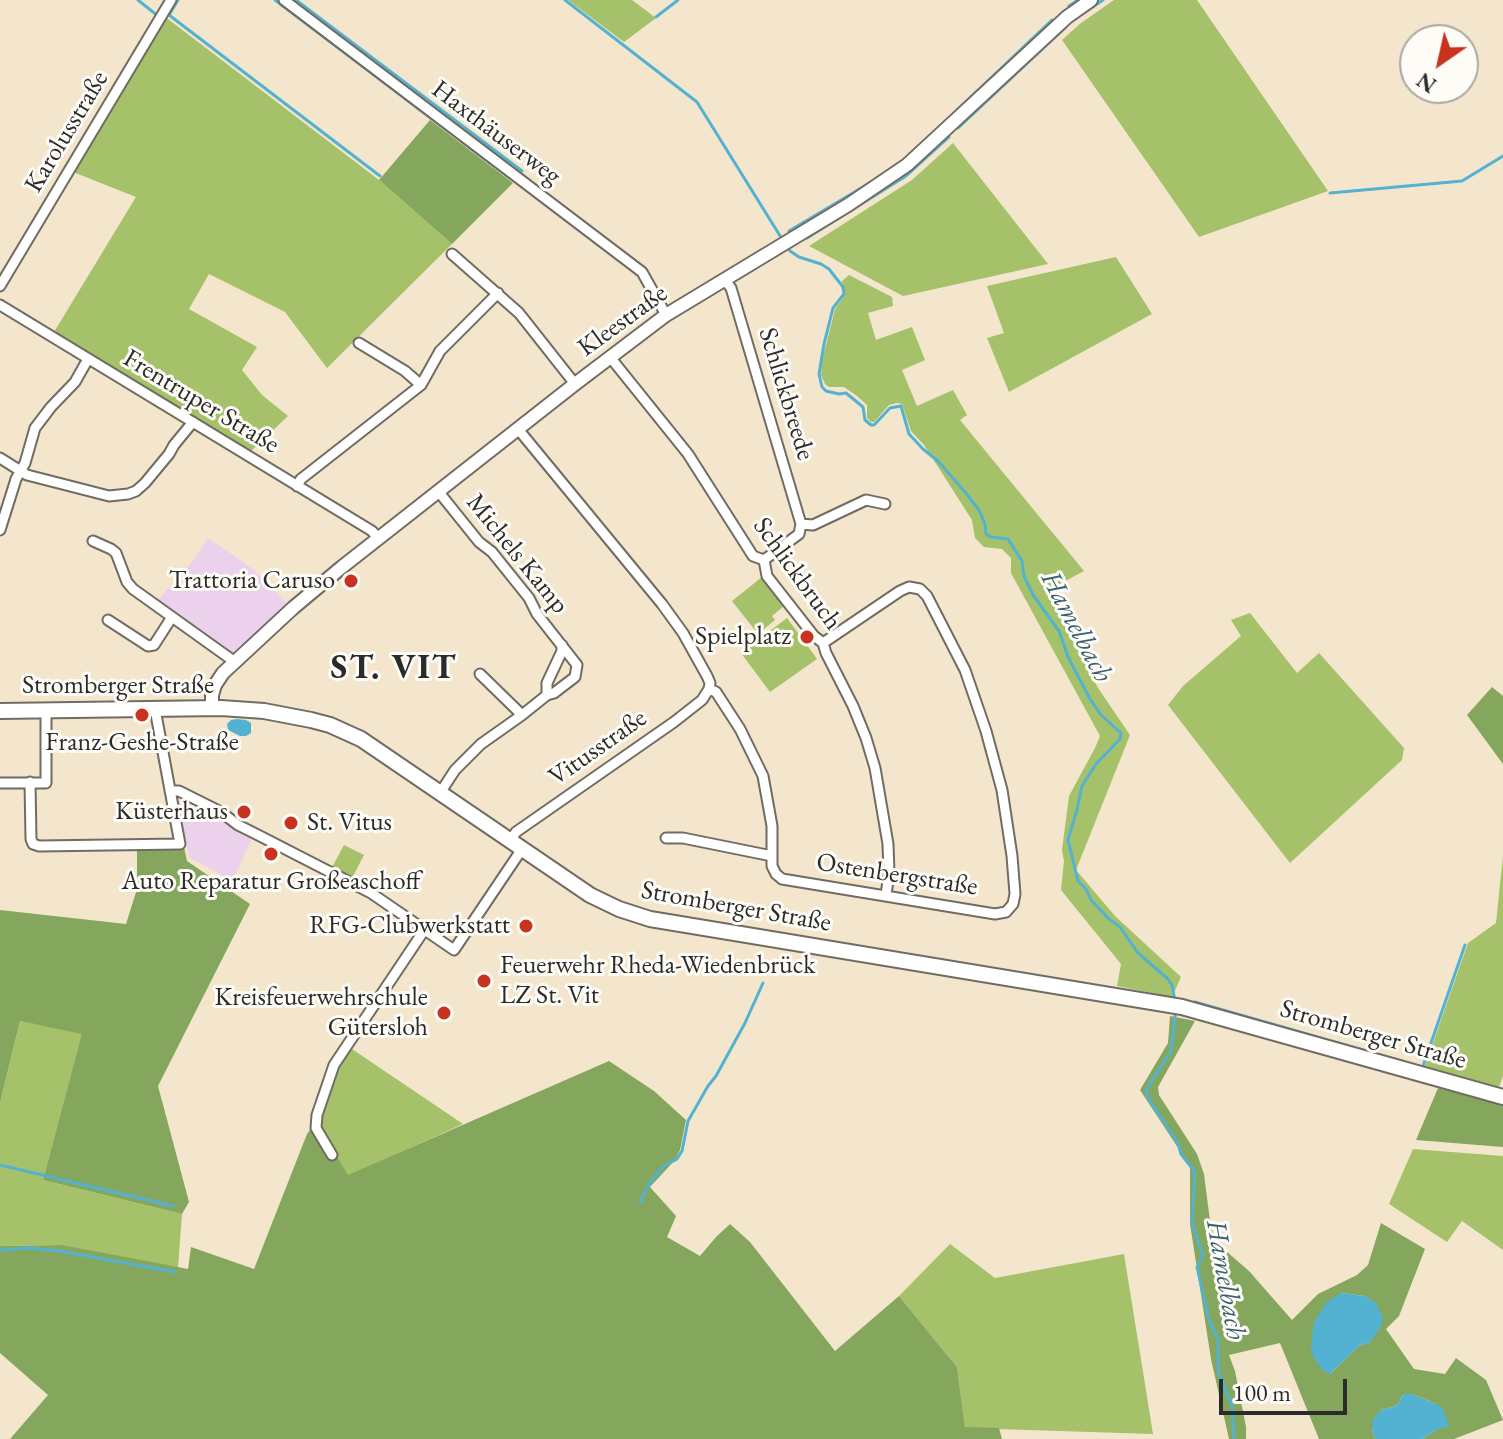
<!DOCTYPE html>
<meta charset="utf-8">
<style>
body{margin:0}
#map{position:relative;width:1503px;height:1439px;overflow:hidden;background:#f3e6cc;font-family:"EB Garamond",serif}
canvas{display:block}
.north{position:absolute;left:1399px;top:24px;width:80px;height:80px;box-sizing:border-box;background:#fdfcf7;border:2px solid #a9a8a5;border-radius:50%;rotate:214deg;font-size:22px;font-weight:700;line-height:32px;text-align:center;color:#2b2b2b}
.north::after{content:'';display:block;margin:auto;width:28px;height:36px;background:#c8321e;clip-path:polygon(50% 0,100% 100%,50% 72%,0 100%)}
.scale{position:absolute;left:1219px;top:1379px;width:128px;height:36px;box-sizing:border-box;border:4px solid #2b2b2b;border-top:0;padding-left:10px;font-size:24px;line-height:28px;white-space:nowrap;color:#2b2b2b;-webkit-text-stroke:6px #fdfcf7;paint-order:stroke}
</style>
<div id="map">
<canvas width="1503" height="1439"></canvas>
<div class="north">N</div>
<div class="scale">100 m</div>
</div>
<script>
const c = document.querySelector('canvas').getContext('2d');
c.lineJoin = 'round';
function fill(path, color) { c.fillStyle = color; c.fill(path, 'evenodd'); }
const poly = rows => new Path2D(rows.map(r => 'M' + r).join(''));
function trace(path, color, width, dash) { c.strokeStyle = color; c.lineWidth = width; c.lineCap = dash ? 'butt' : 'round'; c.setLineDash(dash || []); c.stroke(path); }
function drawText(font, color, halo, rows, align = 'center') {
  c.font = font + ' "EB Garamond",serif'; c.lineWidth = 6; c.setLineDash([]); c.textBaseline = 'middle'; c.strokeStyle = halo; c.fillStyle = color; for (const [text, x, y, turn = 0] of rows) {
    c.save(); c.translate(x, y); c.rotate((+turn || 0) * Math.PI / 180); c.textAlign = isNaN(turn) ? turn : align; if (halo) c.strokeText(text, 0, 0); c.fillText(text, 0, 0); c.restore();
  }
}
fill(poly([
 [208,538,253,569,288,604,233,655,157,601,193,561],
 [178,796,183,796,219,815,249,835,251,841,232,881,189,857]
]), '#ebd1eb');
fill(poly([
 [568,0,632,0,656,18,624,42],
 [1114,0,1197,0,1328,191,1199,237,1062,40,1081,23],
 [164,16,379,180,452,244,327,368,285,312,209,274,189,309,257,347,242,370,262,395,288,416,250,452,54,332,136,197,73,172],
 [953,143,1048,264,903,296,809,246,912,180],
 [1116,257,1152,314,1009,392,987,338,1004,333,987,286],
 [849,275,892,297,893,306,868,313,876,340,912,327,925,360,902,370,917,406,953,390,967,415,960,420,1084,571,1047,591,1098,688,1130,735,1076,870,1115,916,1181,977,1172,997,1117,986,1121,964,1061,890,1064,861,1062,850,1069,796,1095,748,1100,736,1011,573,1011,558,1002,549,984,547,975,538,972,520,924,445,911,431,902,404,897,403,889,405,874,422,871,422,867,418,867,405,857,396,844,387,829,387,825,384,821,375,822,361,835,309,845,295,842,281],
 [762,577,784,606,772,616,775,620,758,634,732,601],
 [1250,613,1297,673,1319,653,1404,748,1402,760,1290,863,1168,705,1183,686,1241,636,1231,620],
 [787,618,817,659,770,692,741,653],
 [344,845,364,855,351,880,331,869],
 [1503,856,1503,1076,1499,1087,1425,1066,1468,943,1496,923],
 [20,1021,83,1033,43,1180,182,1214,178,1268,63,1245,0,1246,0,1103],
 [349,1047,463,1124,348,1176,319,1127,320,1116,338,1066],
 [1413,1149,1503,1156,1503,1250,1462,1221,1447,1242,1389,1204],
 [950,1244,995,1278,1124,1254,1153,1434,965,1428,957,1367,899,1296]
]), '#a5c169');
fill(poly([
 [430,120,513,183,452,244,379,180],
 [1492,687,1503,696,1503,764,1467,715],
 [184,847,187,861,250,904,158,1086,189,1202,182,1214,43,1180,82,1034,20,1021,0,1103,0,910,126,924,137,889,137,849],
 [1170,1016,1195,1021,1158,1087,1159,1095,1197,1154,1204,1174,1211,1229,1226,1251,1249,1271,1292,1320,1318,1294,1357,1275,1368,1265,1381,1223,1425,1249,1399,1316,1386,1329,1414,1369,1445,1374,1456,1358,1486,1380,1503,1420,1454,1439,1422,1439,1436,1430,1436,1404,1412,1394,1403,1394,1399,1403,1393,1407,1381,1410,1372,1430,1375,1439,1319,1439,1280,1343,1229,1355,1235,1371,1246,1427,1246,1439,1229,1439,1211,1359,1190,1224,1190,1166,1140,1090,1168,1043],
 [1341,1293,1365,1296,1376,1304,1370,1342,1359,1346,1330,1374],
 [609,1061,654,1091,686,1120,680,1150,675,1160,650,1187,676,1216,667,1237,700,1256,716,1237,730,1224,750,1242,835,1351,899,1296,957,1367,965,1427,999,1428,1002,1439,10,1439,48,1395,0,1353,0,1246,63,1245,188,1269,191,1247,254,1269,307,1134,320,1116,319,1127,348,1175],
 [1438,1088,1503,1105,1503,1147,1416,1140]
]), '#84a75d');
fill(poly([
 [237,719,246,720,251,723,251,733,246,736,240,736,228,730,227,724,231,720],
 [1341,1293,1365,1296,1376,1303,1383,1319,1380,1328,1370,1342,1359,1346,1330,1374,1322,1370,1314,1358,1311,1350,1312,1335,1315,1320,1327,1302],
 [1403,1394,1412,1394,1436,1404,1443,1409,1449,1426,1436,1430,1422,1439,1375,1439,1372,1430,1373,1419,1381,1410,1393,1407,1399,1403]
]), '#53b2d2');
trace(poly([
 [138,0,158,16],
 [178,0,169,15,380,176],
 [275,0,510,178],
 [296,0,522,171],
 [565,0,697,102,782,239],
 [1069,6,1078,0],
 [656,17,678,0],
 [1076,18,1103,0],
 [957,110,1052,20],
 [958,128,1066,27],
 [1330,193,1462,181,1503,156],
 [789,231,868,184],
 [807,238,906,176,949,137],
 [786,245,790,251,799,257,821,264,829,269,843,287,844,294,833,308,824,344,819,374,822,387,826,391,839,394,846,393,863,407,865,420,871,425,874,425,890,408,901,406,909,434,923,449,938,461,965,492,979,510,985,524,986,534,991,537,1008,539,1022,561,1024,576,1033,595,1059,631,1068,657,1090,699,1101,715,1121,733,1120,739,1096,764,1082,786,1077,810,1068,840,1078,881,1086,889,1091,900,1109,919,1120,927,1138,953,1168,979,1172,985,1175,1001],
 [1195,1002,1503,1090],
 [1176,1009,1171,1051,1149,1085,1146,1093,1150,1101,1178,1143,1181,1154,1195,1172,1192,1223,1203,1256,1197,1267,1209,1320,1218,1339,1218,1371,1232,1406,1234,1439],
 [1423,1066,1465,945],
 [0,1165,173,1206],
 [642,1202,640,1201,651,1181,664,1166,677,1159,682,1151,688,1121,708,1086,716,1076,745,1023,763,983],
 [0,1250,29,1248,59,1251,175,1272]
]), '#53b2d2', 3);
const minor = poly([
 [284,0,642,272,666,315],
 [452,254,519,313,575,384],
 [724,279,731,288,801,524,799,534,764,560],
 [0,286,171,0],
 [0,305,372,531,378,538],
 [359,343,405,371,421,385],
 [610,357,688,454,753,556,764,560],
 [518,429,662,604,683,633,707,676,710,683,709,689,716,692,740,729,763,776,772,826,772,866,776,874,782,879,995,914,1006,912,1013,904,1015,894,1012,856,1002,790,986,731,965,670,927,596,920,589,909,587,900,591,823,643],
 [0,458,27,475,109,496,128,494,136,491,145,483,169,454,174,445,193,422],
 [297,486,301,479,421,385,440,351,498,293],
 [438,491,479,542,492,552,529,598,537,614,577,665,575,677,554,693,547,695,522,715,481,744,455,770,440,793],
 [801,524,813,525,866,500,885,504],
 [0,530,16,479,25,463,35,428,51,407,75,382,88,359],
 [93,541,111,549,116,553,127,582,133,589,235,662],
 [764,560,767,576,814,636,823,643,826,653,853,706,866,738,875,768,888,844,889,873,886,895],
 [108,620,148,646,154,645,172,617],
 [480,674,522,715],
 [547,695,547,683,562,651,562,645],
 [30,782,31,839,33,844,39,846,180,844,155,709],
 [0,783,46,783,46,710],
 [170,791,179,791,221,812,238,825,258,835,371,893,454,950,522,849],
 [666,838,683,838,772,856],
 [510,841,516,832,674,722,702,700,709,689],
 [332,1155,316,1128,317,1115,334,1065,425,929]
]);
const tertiary = poly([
 [212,708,212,695,215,685,223,673,293,608,342,567,575,384,666,315,848,205,907,165,1067,17,1091,0]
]);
const secondary = poly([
 [0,711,221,708,264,711,311,720,330,725,361,739,590,895,619,909,650,919,1182,1007,1503,1097]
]);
trace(minor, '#716c63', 13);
trace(tertiary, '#716c63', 16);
trace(secondary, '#716c63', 18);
trace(minor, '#fff', 9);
trace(tertiary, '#fff', 12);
trace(secondary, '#fff', 14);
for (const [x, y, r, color] of [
 [351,581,8,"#c8321e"],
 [807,637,8,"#c8321e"],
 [142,715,8,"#c8321e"],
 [244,812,8,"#c8321e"],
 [291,823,8,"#c8321e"],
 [271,854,8,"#c8321e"],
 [526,926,8,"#c8321e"],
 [484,981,8,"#c8321e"],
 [444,1013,8,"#c8321e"]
]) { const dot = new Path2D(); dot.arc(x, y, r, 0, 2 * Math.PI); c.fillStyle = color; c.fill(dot); trace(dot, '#fdfcf7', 3); }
drawText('26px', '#2b2b2b', '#fdfcf7', [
 ["Karolusstraße",67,132,-59],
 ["Haxthäuserweg",496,133,37],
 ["Kleestraße",623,321,-36],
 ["Schlickbreede",786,394,73],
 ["Frentruper Straße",201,402,31],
 ["Michels Kamp",517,554,51],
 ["Schlickbruch",797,574,54],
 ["Stromberger Straße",118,686],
 ["Vitusstraße",598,748,-35],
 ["Ostenbergstraße",897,875,9],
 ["Stromberger Straße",736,907,10],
 ["Stromberger Straße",1373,1035,16]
]);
drawText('26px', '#2b2b2b', '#fdfcf7', [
 ["Trattoria Caruso",335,581],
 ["Spielplatz",791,637],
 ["Franz-Geshe-Straße",142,743,"center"],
 ["Küsterhaus",228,812],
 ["St. Vitus",307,823,"left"],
 ["Auto Reparatur Großeaschoff",271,882,"center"],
 ["RFG-Clubwerkstatt",510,926],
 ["Feuerwehr Rheda-Wiedenbrück",500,966,"left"],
 ["LZ St. Vit",500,996,"left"],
 ["Kreisfeuerwehrschule",428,998],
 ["Gütersloh",428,1028]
], 'right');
drawText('italic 28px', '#3b616e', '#fdfcf7', [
 ["Hamelbach",1076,627,62],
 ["Hamelbach",1225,1280,80]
]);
c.letterSpacing = '2px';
drawText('bold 34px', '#2b2b2b', '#fdfcf7', [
 ["ST. VIT",394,669]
]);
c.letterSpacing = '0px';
</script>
